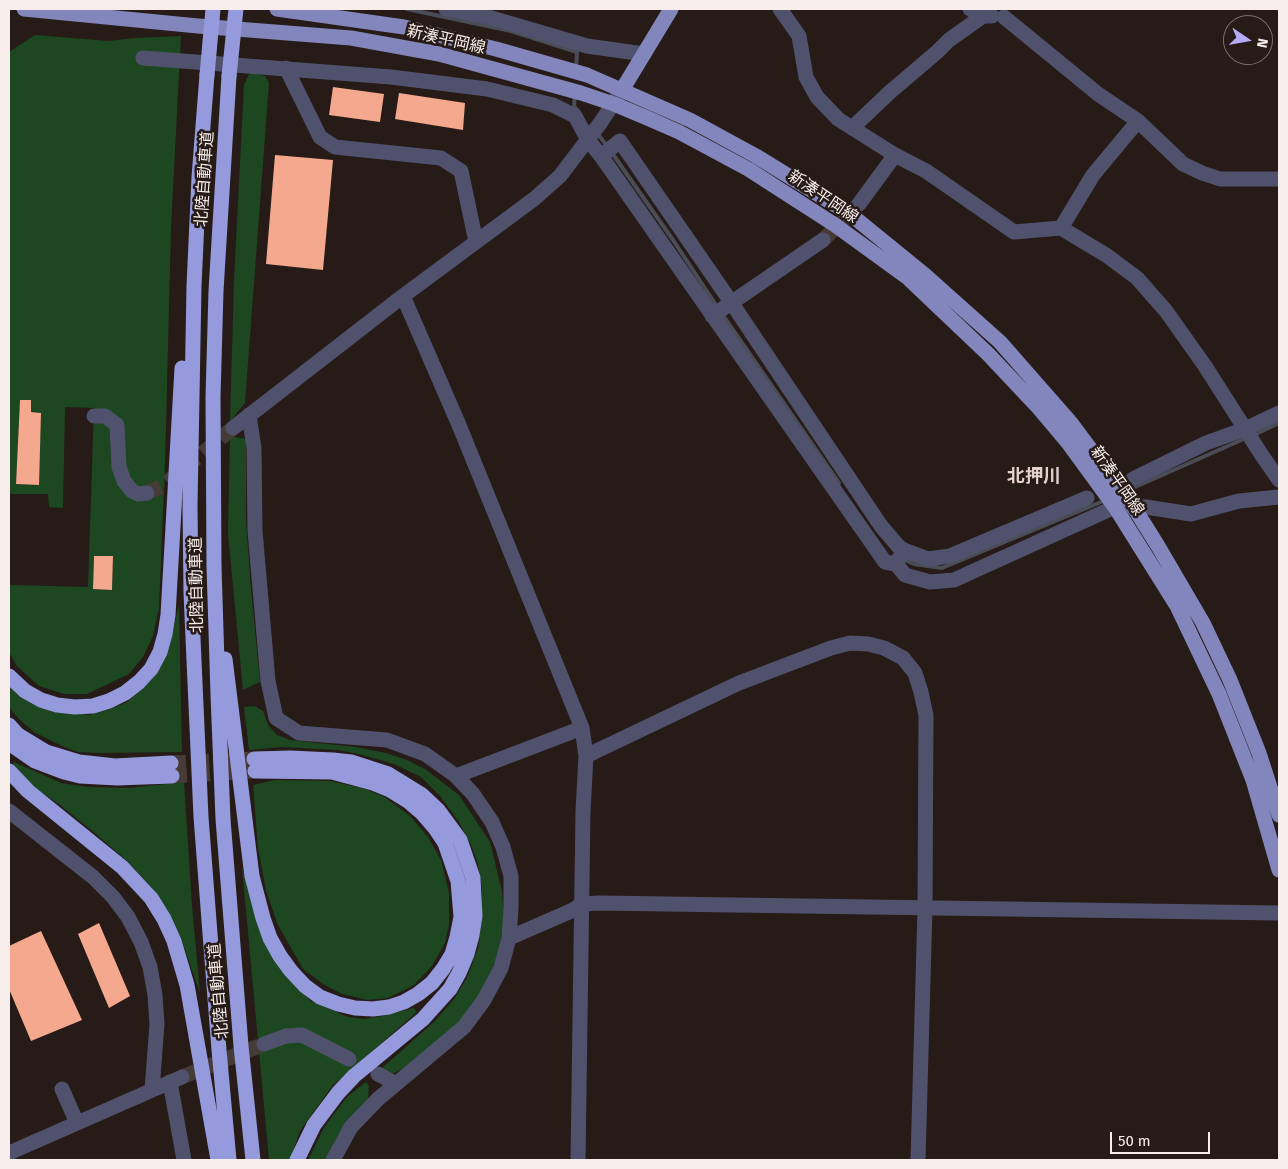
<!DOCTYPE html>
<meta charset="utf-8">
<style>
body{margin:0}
#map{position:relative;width:1288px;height:1169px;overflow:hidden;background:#271b17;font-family:"Fira Sans",sans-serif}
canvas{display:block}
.frame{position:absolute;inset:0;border:10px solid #f7eeeb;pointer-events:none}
.north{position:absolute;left:1223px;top:15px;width:50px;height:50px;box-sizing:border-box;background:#271b17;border:1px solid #7a6f6c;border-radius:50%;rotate:102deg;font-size:14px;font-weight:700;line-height:20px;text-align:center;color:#f7eeeb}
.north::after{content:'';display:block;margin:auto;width:18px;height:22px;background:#b5acf9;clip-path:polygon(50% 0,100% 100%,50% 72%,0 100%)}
.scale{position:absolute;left:1110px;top:1132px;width:100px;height:22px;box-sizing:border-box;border:2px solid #f7eeeb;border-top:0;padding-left:6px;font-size:15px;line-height:18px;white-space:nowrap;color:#f7eeeb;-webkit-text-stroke:4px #271b17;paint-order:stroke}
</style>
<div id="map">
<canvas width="1288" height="1169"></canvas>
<div class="frame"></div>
<div class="north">N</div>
<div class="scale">50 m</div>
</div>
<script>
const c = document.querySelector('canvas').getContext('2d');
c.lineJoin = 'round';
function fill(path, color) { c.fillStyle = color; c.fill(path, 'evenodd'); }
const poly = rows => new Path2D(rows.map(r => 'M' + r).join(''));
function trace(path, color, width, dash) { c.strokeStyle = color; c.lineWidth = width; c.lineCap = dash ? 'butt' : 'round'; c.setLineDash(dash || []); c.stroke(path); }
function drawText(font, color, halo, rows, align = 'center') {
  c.font = font + ' "Fira Sans","Noto Sans JP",sans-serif'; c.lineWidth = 5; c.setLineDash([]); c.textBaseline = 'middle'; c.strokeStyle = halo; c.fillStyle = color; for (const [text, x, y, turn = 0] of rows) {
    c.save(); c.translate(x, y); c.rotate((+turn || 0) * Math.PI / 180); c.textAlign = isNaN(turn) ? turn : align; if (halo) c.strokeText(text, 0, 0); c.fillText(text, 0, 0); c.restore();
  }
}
fill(poly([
 [35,35,109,41,134,38,181,36,171,227,165,465,159,608,153,636,143,657,129,674,87,694,64,694,39,686,17,666,9,652,9,585,88,587,94,408,65,407,63,508,49,507,48,494,10,494,9,517,9,52],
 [20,400,31,400,31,412,41,413,38,485,16,484],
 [94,556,113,557,112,589,93,589],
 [250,72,265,76,269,83,245,403,230,421,234,280,244,85],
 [230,436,246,439,246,521,251,589,260,682,243,690,228,534],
 [179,605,182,752,99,753,78,752,62,746,34,732,19,719,9,707,9,686,17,694,30,702,53,712,89,715,108,710,127,702,150,681,169,646],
 [255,706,263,711,268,725,277,735,290,740,356,747,386,753,407,760,425,769,459,795,490,842,502,891,504,918,499,953,480,997,458,1025,404,1068,392,1074,381,1069,435,1021,454,999,467,978,478,948,482,918,482,888,477,861,471,845,459,822,440,796,421,777,394,764,359,754,338,750,282,747,249,750,244,707],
 [14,762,61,783,88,787,129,788,184,782,192,906,200,993,181,938,153,889,126,860,96,834,60,805,35,788,11,766],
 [275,780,331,781,366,789,386,798,410,816,428,837,441,860,449,893,449,925,445,943,432,966,414,985,388,998,368,1000,342,994,323,984,303,969,277,923,266,890,258,848,253,785],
 [242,867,258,923,298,989,311,1001,348,1017,364,1019,382,1016,414,1008,417,1012,332,1086,300,1131,290,1160,269,1160],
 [366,1082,369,1086,368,1099,346,1122,331,1148,326,1160,308,1160,325,1126,347,1097]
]), '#1c4721');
trace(poly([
 [407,9,511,31,577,52,576,69],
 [575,94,574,106,578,111],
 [597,133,608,147],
 [612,153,673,240,718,308],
 [722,314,839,483],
 [1254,435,1279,423],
 [1126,491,1246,438],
 [903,559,914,564,942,568,1106,500]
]), '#4a4d56', 4);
fill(poly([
 [333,87,384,94,380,122,329,115],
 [399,93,465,103,463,130,395,119],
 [275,155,333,160,323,270,266,264],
 [20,400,31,400,31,412,41,413,39,485,16,484],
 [94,556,113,556,112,590,93,589],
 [99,923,130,996,109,1008,78,934],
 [41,931,82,1020,31,1041,9,989,9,946]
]), '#f4a98e');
trace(poly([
 [823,240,857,206],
 [147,493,164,485,233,428],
 [182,1077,264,1044]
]), '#463b37', 15, [15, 8]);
trace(poly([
 [171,763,254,759],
 [172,776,255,771]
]), '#463b37', 15, [15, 8]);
trace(poly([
 [446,9,488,17,587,46,644,54],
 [780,9,799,36,806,77,817,97,838,119,895,155,926,171,1014,232,1061,228,1106,255,1137,278,1166,311,1205,366,1261,454,1279,480],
 [970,9,983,16,992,16],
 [1004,17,1098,94,1138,121,1183,164,1202,173,1220,179,1279,179],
 [143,58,391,77,487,89,553,105,575,116,588,140,601,156,885,562,896,564,905,575,930,582,954,580,1115,507,1146,507,1191,514,1239,501,1279,497],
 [286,68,320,137,335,147,441,158,461,171,476,242],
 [852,128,890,92,937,52,949,40,983,16],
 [601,156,620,141,731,302,881,526,899,547,904,550,896,564],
 [859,204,895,155],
 [1061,228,1093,175,1138,121],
 [403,296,459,425,582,728,586,756,583,811,578,1160],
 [712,316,823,240],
 [249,415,254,448,255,531,268,681,276,718,299,733,387,740,425,754,456,776,473,794,492,822,503,847,511,876,511,908,509,938,501,968,484,1000,464,1027,378,1099,351,1127,333,1160],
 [94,416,105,416,117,425,119,467,124,481,132,491,138,494,147,493],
 [233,428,403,296,534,199,560,176,601,122,620,93],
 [1133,479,1206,443,1245,429,1279,413],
 [904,550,928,559,950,556,1087,498],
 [586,756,739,683,831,648,850,643,868,644,884,648,903,658,915,673,921,692,926,715,925,908,918,1160],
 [456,776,582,728],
 [9,811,93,877,113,897,128,917,141,942,150,967,155,995,157,1024,152,1090],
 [509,938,571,911,582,904,599,903,1279,913],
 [264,1044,286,1036,302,1035,349,1059],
 [378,1074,396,1084],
 [170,1082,184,1160],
 [62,1089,77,1123],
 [9,1153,182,1077]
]), '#50526d', 15);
trace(poly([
 [24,9,198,26,351,38,439,54,581,93,614,104,645,117,679,132,748,169,835,225,908,278,988,354,1037,406,1069,444,1115,507,1177,606,1219,694,1253,780,1279,870],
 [277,9,404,27,496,49,587,75,690,120,756,156,850,214,925,275,1000,342,1071,423,1133,506,1158,546,1203,623,1230,680,1259,753,1279,815],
 [622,90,671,9]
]), '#8286bc', 15);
trace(poly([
 [207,75,199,177,194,286,190,506,191,593,201,817,219,1050,229,1160],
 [229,76,216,291,213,397,214,566,218,695,223,819,241,1046,253,1160],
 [225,659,252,876,263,918,270,938,280,956,291,971,305,986,320,997,338,1004,355,1008,373,1009,389,1007,404,1002,418,994,432,983,443,969,452,954,457,937,461,917,458,881,445,843,435,828,422,813,408,801,390,790,373,783,332,772,255,771],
 [9,676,25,691,41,700,57,705,75,707,93,706,109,701,125,693,139,682,151,669,160,652,165,634,168,615,182,368],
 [9,725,18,735,46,752,79,762,115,766,171,763],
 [9,743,35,761,64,772,80,776,117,778,172,776],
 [254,759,290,758,333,760,351,762,388,774,422,795,438,810,460,840,473,878,475,916,472,935,467,954,459,973,450,989,423,1019,354,1076,338,1093,314,1125,297,1160],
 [9,771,28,791,122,867,151,898,164,919,174,941,187,985,218,1160]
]), '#959adc', 15);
trace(poly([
 [207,75,213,9],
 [229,76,236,9]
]), '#959adc', 15);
drawText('16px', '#f7eeeb', '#271b17', [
 ["新湊平岡線",446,40,13],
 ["北陸自動車道",205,179,-86],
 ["新湊平岡線",823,197,34],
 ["新湊平岡線",1117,481,55],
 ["北陸自動車道",197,585,-91],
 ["北陸自動車道",219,991,-95]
]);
drawText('bold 18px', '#e4d3cd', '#271b17', [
 ["北押川",1034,477]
]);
</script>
